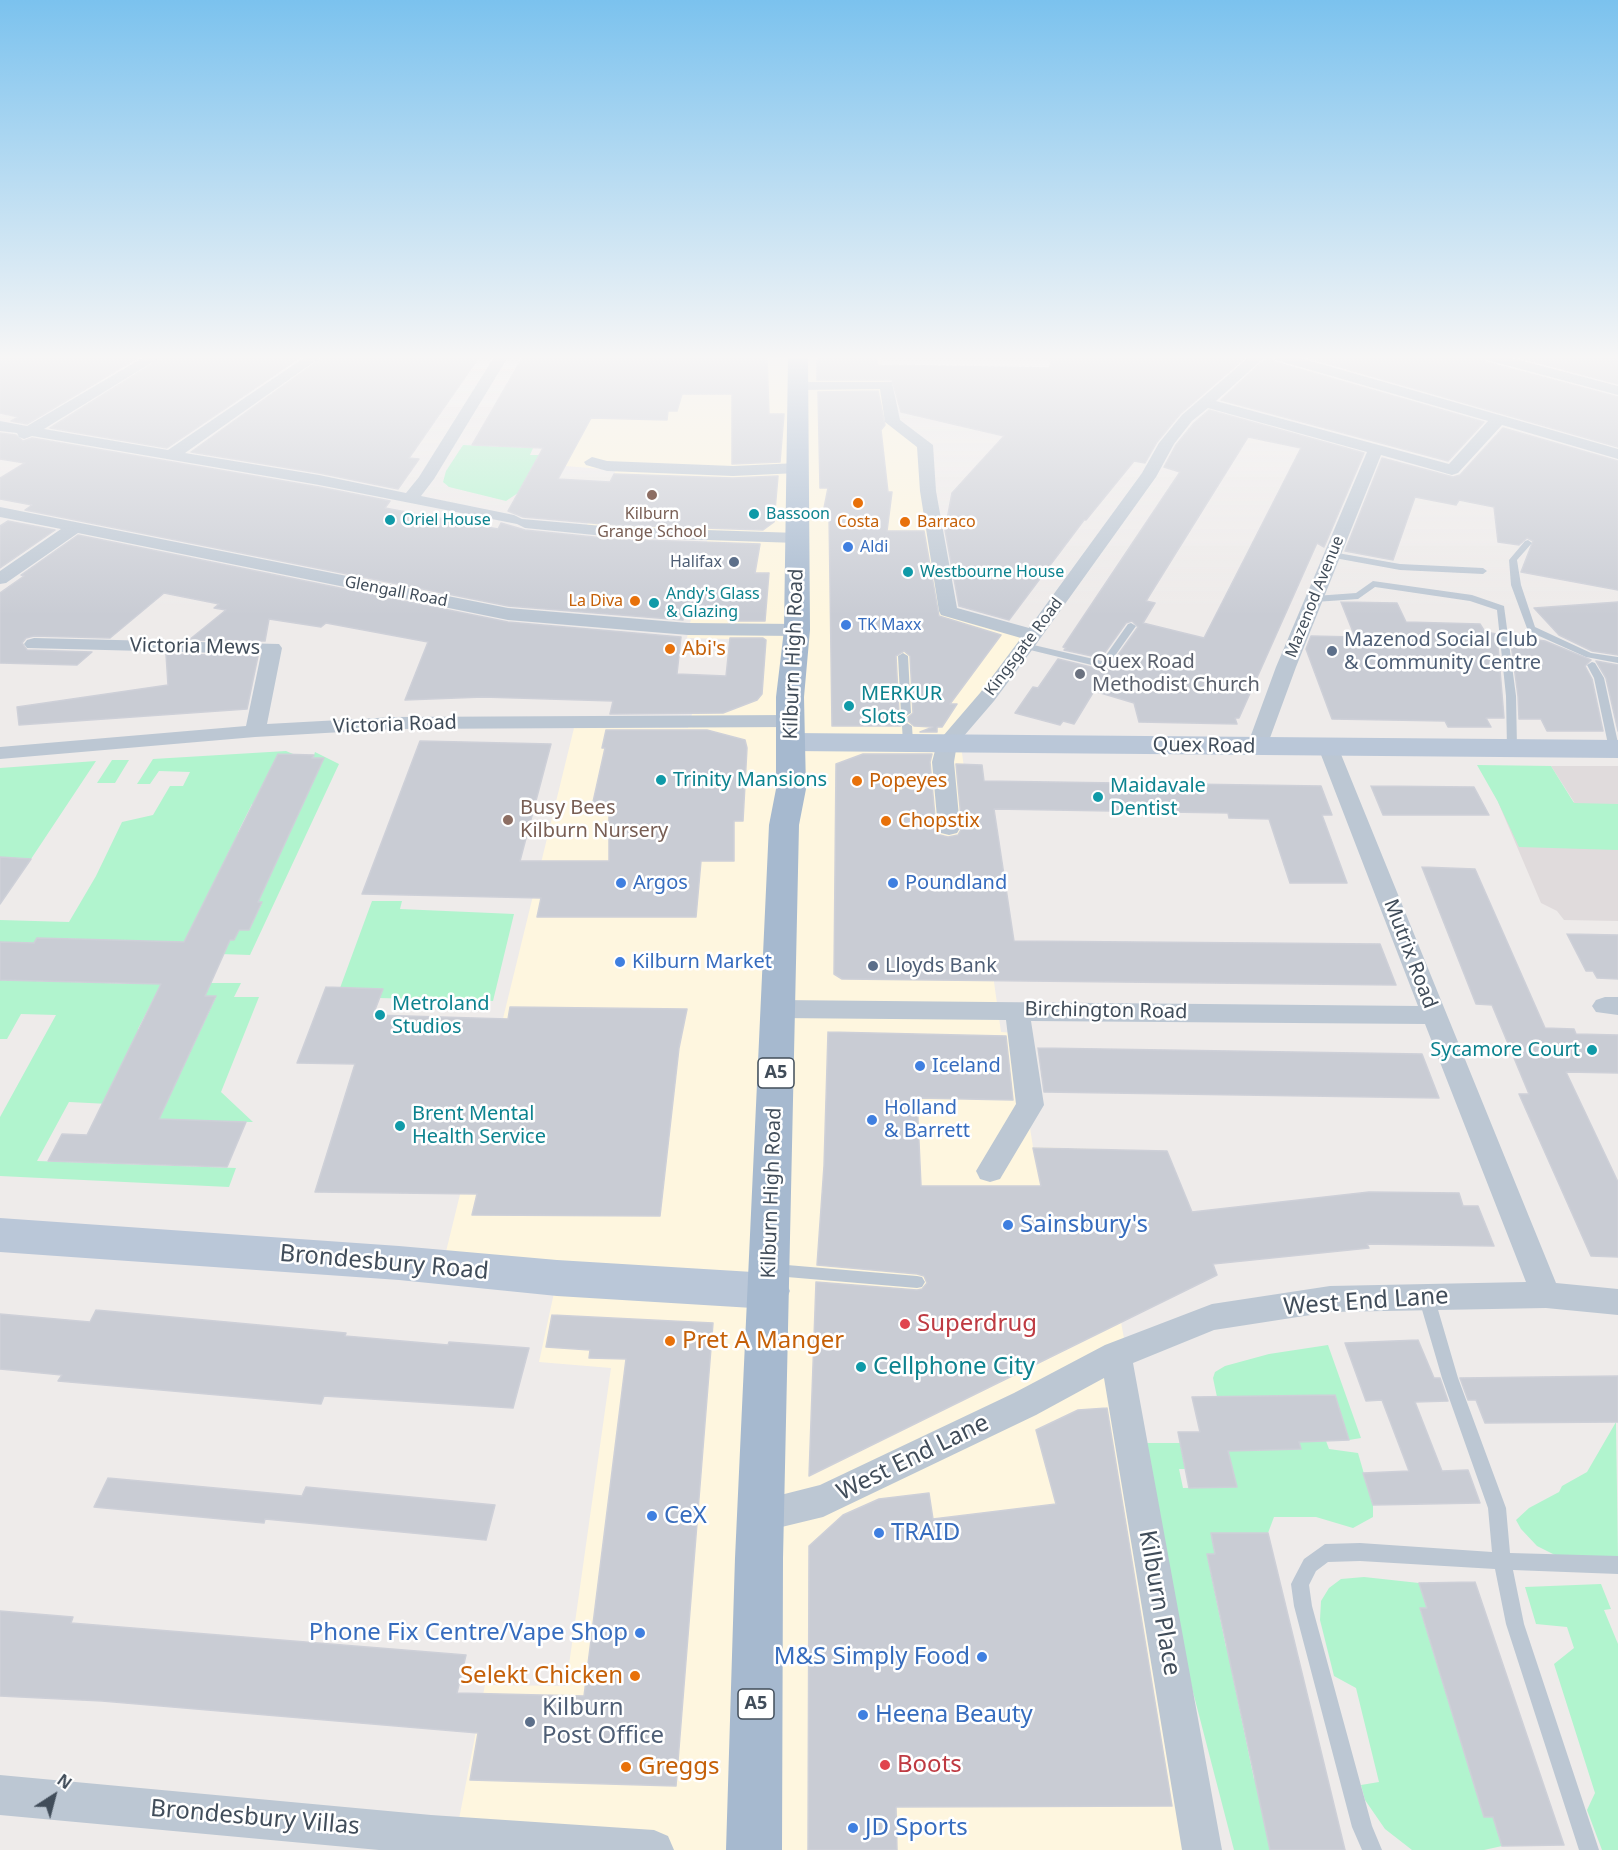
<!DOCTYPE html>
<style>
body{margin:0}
#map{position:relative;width:1618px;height:1850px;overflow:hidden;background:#eeebea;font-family:"Noto Sans",sans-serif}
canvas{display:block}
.north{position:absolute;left:24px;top:1766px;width:60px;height:60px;-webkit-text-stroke:4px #fff;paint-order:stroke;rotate:36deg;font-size:16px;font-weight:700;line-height:24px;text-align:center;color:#414d5a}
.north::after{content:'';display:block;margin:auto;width:21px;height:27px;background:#414d5a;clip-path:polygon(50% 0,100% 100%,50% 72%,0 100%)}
</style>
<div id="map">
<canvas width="1618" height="1850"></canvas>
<div class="north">N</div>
</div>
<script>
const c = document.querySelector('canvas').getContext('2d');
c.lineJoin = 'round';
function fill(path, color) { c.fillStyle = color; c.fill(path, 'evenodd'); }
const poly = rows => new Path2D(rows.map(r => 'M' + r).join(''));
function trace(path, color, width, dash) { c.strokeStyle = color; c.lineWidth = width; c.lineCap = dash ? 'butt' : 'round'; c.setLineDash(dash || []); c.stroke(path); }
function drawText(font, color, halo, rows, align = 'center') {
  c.font = font + ' "Noto Sans",sans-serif'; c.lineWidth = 5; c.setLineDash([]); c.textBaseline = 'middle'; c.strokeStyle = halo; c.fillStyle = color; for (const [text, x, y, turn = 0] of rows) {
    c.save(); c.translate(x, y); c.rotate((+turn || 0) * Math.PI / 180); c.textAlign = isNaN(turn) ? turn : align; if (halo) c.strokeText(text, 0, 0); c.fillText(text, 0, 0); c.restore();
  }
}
fill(poly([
 [592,357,881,357,883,378,894,424,926,455,945,612,1027,636,960,739,1001,1032,1015,1033,1033,1147,1167,1151,1217,1275,1121,1322,1217,1850,453,1850,485,1685,566,1686,611,1368,539,1362,557,1279,442,1268,574,728,688,728,695,704,726,676,729,654,730,639,687,638,708,537,585,529,616,470,565,466,570,457,557,447]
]), '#fef6df');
fill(poly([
 [1551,766,1618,766,1618,921,1564,920,1557,911,1541,903,1498,802,1574,802]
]), '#e0dbdc');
fill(poly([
 [463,445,533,448,530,455,539,455,518,493,506,501,449,487,443,482,446,471],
 [286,751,293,754,278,754,261,788,257,804,252,804,238,832,243,833,235,849,230,849,215,881,211,953,80,939,37,938,34,943,0,942,0,920,69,922,96,876,122,822,153,815,170,786,183,786,190,772,159,771,150,784,137,784,153,759],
 [315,752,339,764,250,955,220,954,227,940,234,940,239,930,249,930,262,903,248,902,300,789,310,788,323,759,313,758],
 [112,760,129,760,115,783,97,783],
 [96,761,31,859,0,857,0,768],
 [1477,765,1551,766,1574,803,1618,804,1618,850,1519,847,1498,802],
 [372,901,402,901,400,909,514,914,493,1001,379,998,383,989,340,988],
 [167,962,160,994,156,994,138,1029,146,1030,109,1104,69,1102,37,1161,236,1168,229,1187,0,1176,0,1117,56,1015,21,1014,7,1039,0,1039,0,980,138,984,142,976],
 [211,983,241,983,234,997,259,997,221,1092,253,1122,156,1121,162,1090,172,1091,216,997,205,996],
 [1328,1345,1361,1438,1349,1440,1337,1402,1320,1403,1318,1395,1217,1397,1213,1378,1215,1372,1225,1366,1269,1354],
 [1616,1422,1618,1560,1563,1559,1537,1546,1521,1529,1516,1520,1529,1508,1559,1492,1562,1486,1587,1472],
 [1299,1441,1326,1441,1329,1449,1358,1453,1373,1505,1373,1517,1353,1528,1316,1517,1274,1517,1268,1533,1211,1533,1215,1554,1207,1555,1226,1647,1235,1647,1232,1673,1254,1779,1264,1780,1270,1850,1234,1850,1131,1453,1143,1443,1180,1443,1185,1469,1179,1469,1183,1488,1236,1487,1226,1443,1246,1442,1248,1451,1260,1451,1258,1442,1285,1442,1288,1450,1301,1449],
 [1364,1577,1419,1583,1427,1608,1420,1609,1484,1817,1493,1817,1502,1846,1484,1850,1412,1850,1385,1829,1365,1800,1361,1785,1379,1782,1356,1688,1334,1676,1320,1620,1321,1601,1329,1588,1341,1579],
 [1601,1584,1611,1609,1604,1610,1618,1644,1618,1850,1602,1850,1587,1810,1595,1793,1554,1664,1574,1648,1567,1627,1536,1624,1525,1587]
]), '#b1f4ce');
const building = poly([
 [0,357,139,357,27,424,11,421,18,417,0,413,0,357],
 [163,357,301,357,167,448,50,428,163,357],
 [323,357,479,357,409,458,419,459,398,489,319,473,191,452,323,357],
 [523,357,767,357,769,414,784,414,780,462,732,464,732,394,682,394,677,411,668,411,667,420,591,418,558,479,610,482,614,474,733,478,778,476,774,522,763,530,614,525,523,517,508,511,543,448,472,445,523,357],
 [817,357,877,357,877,365,1050,368,1050,357,1246,357,1180,414,1157,442,1145,463,1134,461,1086,520,1084,520,1009,620,959,606,945,530,952,493,1004,436,901,412,892,380,817,380,817,357],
 [1267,357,1272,357,1275,362,1484,422,1448,461,1221,400,1267,357],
 [1305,357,1483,357,1486,362,1618,397,1618,447,1305,357],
 [1517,357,1618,357,1618,384,1517,357],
 [878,391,885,425,881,430,888,492,892,492,887,531,924,531,939,616,1001,635,950,704,957,704,942,727,937,727,937,732,920,732,933,727,914,726,908,721,900,726,832,726,829,513,823,513,828,488,820,488,818,392,878,391],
 [904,651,910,656,913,713,907,718,899,713,896,656,904,651],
 [1209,410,1364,453,1324,547,1317,543,1239,718,1235,718,1237,724,1139,722,1134,703,1094,691,1074,724,1063,721,1060,725,1015,713,1033,687,1038,688,1058,659,1103,670,1108,669,1138,627,1132,621,1126,623,1101,658,1064,650,1066,648,1063,647,1180,472,1164,467,1176,445,1194,423,1209,410],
 [1248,437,1301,448,1204,638,1143,623,1155,603,1146,601,1248,437],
 [1503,428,1618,461,1618,590,1521,572,1533,541,1527,538,1519,545,1498,542,1494,507,1459,500,1456,505,1415,497,1393,560,1345,551,1382,458,1453,477,1460,475,1503,428],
 [0,433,16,435,23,441,32,438,319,487,390,501,385,508,498,529,501,523,525,530,614,539,760,544,755,573,769,573,765,621,732,621,732,618,683,617,683,620,508,606,25,510,32,505,0,499,0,478,25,463,0,459,0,433],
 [8,521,55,530,0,568,0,526,8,521],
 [78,535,508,622,681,637,677,674,726,676,730,638,763,638,766,640,762,694,757,700,723,713,610,714,613,701,483,697,405,700,428,642,326,623,321,627,269,619,265,641,189,640,226,610,214,608,219,604,164,593,110,638,34,636,26,638,22,643,27,650,92,652,77,665,0,663,0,593,24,576,21,575,78,535],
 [1341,602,1397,603,1406,622,1480,624,1485,632,1497,634,1504,718,1486,718,1491,727,1448,727,1445,721,1332,719,1306,649,1311,636,1355,637,1341,602],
 [1618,602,1618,655,1592,651,1559,635,1534,608,1618,602],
 [1510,636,1545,641,1591,660,1585,666,1592,679,1603,731,1547,731,1541,719,1519,719,1518,696,1510,636],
 [166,654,258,656,247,709,19,725,17,707,168,685,166,654],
 [1596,661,1618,665,1618,731,1606,678,1596,661],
 [606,730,707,730,745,740,747,748,743,821,734,821,734,861,701,861,696,917,537,917,541,898,362,894,420,741,551,744,520,861,609,861,609,802,593,802,605,748,602,748,606,730],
 [278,754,314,755,312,758,324,758,258,902,262,902,249,930,239,930,234,940,230,940,205,996,216,996,159,1119,246,1122,227,1167,48,1161,62,1134,87,1135,161,984,0,980,0,942,34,943,37,938,184,942,278,754],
 [863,754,932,754,930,762,936,828,940,835,948,837,958,835,962,828,956,764,982,765,984,781,1321,786,1332,815,1322,815,1347,883,1290,883,1269,819,1229,818,1228,813,994,809,1014,941,1380,944,1396,985,842,979,834,974,836,764,863,754],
 [1371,786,1474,787,1489,815,1383,815,1371,786],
 [0,857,31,859,0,904,0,857],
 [1422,867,1475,869,1545,1028,1574,1029,1576,1034,1618,1035,1618,1073,1566,1072,1618,1182,1618,1257,1591,1256,1519,1094,1529,1094,1492,1005,1476,1004,1422,867],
 [1567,934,1618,935,1618,979,1597,978,1593,971,1586,971,1567,934],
 [326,987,383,989,373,1015,508,1019,510,1007,687,1009,679,1048,660,1216,472,1215,477,1194,315,1192,355,1064,297,1063,326,987],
 [828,1032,1006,1036,1013,1100,917,1098,921,1186,1041,1186,1033,1148,1167,1151,1192,1212,1369,1192,1459,1193,1463,1206,1478,1206,1494,1246,1367,1244,1369,1248,1213,1264,1217,1275,809,1476,816,1282,917,1290,922,1289,927,1283,924,1276,917,1274,817,1265,824,1166,828,1032],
 [1038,1048,1422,1054,1439,1098,1044,1092,1038,1048],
 [96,1310,346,1333,345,1336,448,1345,449,1342,529,1348,513,1408,324,1396,321,1404,58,1381,62,1375,0,1369,0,1314,90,1322,96,1310],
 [552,1315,713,1323,676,1786,470,1780,478,1733,102,1701,0,1696,0,1611,73,1617,71,1623,466,1655,457,1693,584,1696,626,1359,589,1358,590,1350,546,1347,552,1315],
 [1418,1340,1434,1378,1440,1378,1448,1401,1415,1402,1442,1471,1468,1470,1480,1503,1373,1505,1363,1473,1409,1471,1382,1400,1366,1401,1345,1343,1418,1340],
 [1618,1376,1618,1422,1485,1423,1476,1400,1468,1400,1460,1378,1618,1376],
 [1335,1395,1349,1440,1299,1442,1301,1449,1228,1451,1237,1487,1189,1488,1178,1432,1200,1432,1192,1397,1335,1395],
 [1107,1408,1172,1806,896,1807,897,1850,808,1850,809,1546,843,1515,879,1499,929,1493,933,1519,1056,1504,1036,1430,1078,1410,1107,1408],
 [108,1478,302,1496,306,1487,495,1505,486,1540,265,1519,264,1523,94,1507,108,1478],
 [1211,1533,1268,1533,1345,1850,1270,1850,1207,1554,1215,1554,1211,1533],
 [1475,1582,1564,1845,1502,1846,1493,1817,1484,1817,1420,1608,1427,1608,1419,1583,1475,1582]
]);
fill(building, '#c9ccd4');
trace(building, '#ced0d8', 1.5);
fill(poly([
 [1528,540,1532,543,1517,560,1521,585,1535,627,1591,653,1618,657,1618,663,1586,657,1528,631,1511,585,1509,560,1525,541,1528,540],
 [1332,552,1400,564,1483,568,1487,571,1483,574,1400,570,1329,557,1328,555,1332,552],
 [1373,581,1472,595,1504,606,1516,696,1517,748,1516,750,1508,750,1507,748,1506,696,1497,610,1470,601,1375,587,1358,599,1315,602,1310,599,1315,596,1356,593,1373,581],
 [1131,623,1136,626,1107,667,1104,668,1022,648,1020,646,1025,643,1102,661,1128,624,1131,623],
 [903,653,908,656,911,713,906,716,901,713,898,656,903,653],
 [1592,662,1595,663,1604,678,1618,743,1618,751,1614,752,1609,749,1594,678,1587,665,1592,662],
 [907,723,912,726,913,742,908,745,903,742,902,726,907,723],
 [775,1264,917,1276,922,1277,925,1282,922,1287,917,1288,775,1276,770,1275,768,1270,770,1265,775,1264],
 [1426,1289,1431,1291,1434,1296,1458,1378,1506,1508,1510,1553,1618,1556,1618,1574,1513,1570,1524,1624,1599,1850,1579,1850,1506,1624,1495,1569,1360,1561,1328,1562,1316,1571,1309,1585,1312,1606,1372,1826,1382,1850,1362,1850,1352,1827,1294,1606,1291,1584,1294,1578,1304,1559,1325,1544,1360,1543,1492,1552,1488,1508,1442,1378,1418,1296,1421,1291,1426,1289]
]), '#bcc7d3');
fill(poly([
 [144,357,161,357,44,429,168,450,305,357,321,357,185,453,319,475,406,493,419,477,494,357,508,357,434,479,421,496,514,515,522,519,614,527,798,533,804,534,807,538,804,542,798,543,614,537,525,528,517,524,319,485,32,436,24,439,19,437,17,433,0,431,0,421,27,426,144,357],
 [1249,357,1265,357,1216,401,1449,464,1488,421,1276,360,1274,357,1297,357,1618,449,1618,459,1502,425,1458,473,1452,475,1381,455,1296,667,1267,746,1264,750,1257,752,1250,750,1247,746,1276,667,1367,452,1208,408,1192,421,1174,444,1156,477,1032,650,994,701,957,744,954,762,960,828,957,833,949,835,941,833,938,828,932,762,937,743,980,693,1021,638,941,615,939,611,920,491,917,447,885,422,880,389,797,390,790,386,797,382,892,382,900,420,933,445,936,491,957,608,1029,628,1142,473,1159,443,1182,415,1249,357],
 [1485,357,1508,357,1618,386,1618,395,1487,360,1485,357],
 [592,457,607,461,733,466,798,463,806,468,798,473,733,476,607,471,586,465,584,462,592,457],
 [0,507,508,608,688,623,797,624,804,626,806,630,804,634,797,636,688,635,508,620,78,533,6,583,0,584,0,571,61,529,0,517,0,507],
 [34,638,279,644,282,648,267,724,395,717,791,715,798,717,801,721,798,725,791,727,395,729,255,737,0,759,0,747,246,726,261,654,27,648,24,644,27,640,34,638],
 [1328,741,1335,743,1338,747,1556,1283,1618,1289,1618,1315,1546,1308,1330,1312,1214,1330,1133,1363,1222,1850,1182,1850,1104,1378,1036,1415,823,1517,761,1532,749,1527,744,1515,749,1503,820,1485,1014,1393,1105,1345,1212,1304,1330,1286,1526,1282,1425,1024,1031,1021,1044,1105,1000,1179,990,1182,980,1179,976,1171,1016,1104,1006,1020,778,1018,769,1016,765,1009,769,1002,778,1000,1418,1006,1318,747,1321,743,1328,741],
 [1605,997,1618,997,1618,1015,1596,1012,1592,1006,1596,1000,1605,997],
 [0,1775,431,1815,654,1830,668,1836,674,1850,379,1850,0,1815,0,1775]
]), '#bcc7d3');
fill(poly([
 [791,733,1618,740,1618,758,791,751,781,748,777,742,781,736,791,733],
 [0,1218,399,1246,557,1260,769,1273,784,1278,790,1291,784,1304,769,1309,557,1296,399,1280,0,1252,0,1218]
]), '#bac7d8');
fill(poly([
 [788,357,808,357,810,630,804,697,806,789,799,825,783,1558,782,1850,726,1850,735,1558,769,825,776,789,776,697,784,630,788,357]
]), '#a6b9cf');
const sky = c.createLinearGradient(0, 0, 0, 616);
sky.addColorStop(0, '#7bc2ee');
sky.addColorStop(0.58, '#f7f6f6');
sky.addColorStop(1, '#f7f6f600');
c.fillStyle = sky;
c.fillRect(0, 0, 1618, 616);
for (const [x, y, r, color] of [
 [652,495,6,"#8d6e63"],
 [858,503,6,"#e8710a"],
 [754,514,6,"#0f9aa8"],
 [390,520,6,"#0f9aa8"],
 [905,522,6,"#e8710a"],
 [848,547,6,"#3f7fe0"],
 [734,562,6,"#5c6f8a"],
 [908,572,6,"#0f9aa8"],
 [635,601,6,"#e8710a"],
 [654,603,6,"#0f9aa8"],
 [846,625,6,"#3f7fe0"],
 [670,649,6,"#e8710a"],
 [1332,651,6,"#5c6f8a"],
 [1080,674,6,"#6b7280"],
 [849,706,6,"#0f9aa8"],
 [661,780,6,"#0f9aa8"],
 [857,781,6,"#e8710a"],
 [1098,797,6,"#0f9aa8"],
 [508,820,6,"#8d6e63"],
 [886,821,6,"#e8710a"],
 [621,883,6,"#3f7fe0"],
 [893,883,6,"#3f7fe0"],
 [620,962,6,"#3f7fe0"],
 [873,966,6,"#5c6f8a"],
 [380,1015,6,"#0f9aa8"],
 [1592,1050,6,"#0f9aa8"],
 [920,1066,6,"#3f7fe0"],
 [872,1120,6,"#3f7fe0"],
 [400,1126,6,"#0f9aa8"],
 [1008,1225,6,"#3f7fe0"],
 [905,1324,6,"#e0444e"],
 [670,1341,6,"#e8710a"],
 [861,1367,6,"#0f9aa8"],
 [652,1516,6,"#3f7fe0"],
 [879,1533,6,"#3f7fe0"],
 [640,1633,6,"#3f7fe0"],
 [982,1657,6,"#3f7fe0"],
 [635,1676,6,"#e8710a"],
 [863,1715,6,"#3f7fe0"],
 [530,1722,6,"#5c6f8a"],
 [885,1765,6,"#e0444e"],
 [626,1767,6,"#e8710a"],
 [853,1828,6,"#3f7fe0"]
]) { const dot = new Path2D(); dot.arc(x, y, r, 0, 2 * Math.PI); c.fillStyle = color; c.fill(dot); trace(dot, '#fff', 2); }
drawText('16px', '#785e54', '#fff', [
 ["Kilburn",652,514],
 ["Grange School",652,532]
]);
drawText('16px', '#0d838f', '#fff', [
 ["Bassoon",766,514],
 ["Oriel House",402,520],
 ["Westbourne House",920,572],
 ["Andy's Glass",666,594],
 ["& Glazing",666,612]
], 'left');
drawText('16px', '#c56008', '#fff', [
 ["Costa",858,522],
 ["Barraco",917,522,"left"],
 ["La Diva",623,601,"right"]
]);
drawText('16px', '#366cbe', '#fff', [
 ["Aldi",860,547],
 ["TK Maxx",858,625]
], 'left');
drawText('16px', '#4e5e75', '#fff', [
 ["Halifax",722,562]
], 'right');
drawText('16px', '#414d5a', '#fff', [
 ["Glengall Road",396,592,11],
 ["Mazenod Avenue",1315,597,-68],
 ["Kingsgate Road",1024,647,-53]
]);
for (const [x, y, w] of [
 [776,1073,36],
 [756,1704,36]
]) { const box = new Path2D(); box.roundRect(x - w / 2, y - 15, w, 30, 4.5); c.fillStyle = '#fff'; c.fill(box); trace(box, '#414d5a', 1.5); }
drawText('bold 18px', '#414d5a', null, [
 ["A5",776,1073],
 ["A5",756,1704]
]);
drawText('20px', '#4e5e75', '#fff', [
 ["Mazenod Social Club",1344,640],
 ["& Community Centre",1344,663],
 ["Lloyds Bank",885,966]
], 'left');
drawText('20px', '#414d5a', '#fff', [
 ["Victoria Mews",195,647,1],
 ["Kilburn High Road",794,654,-88],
 ["Victoria Road",395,725,-2],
 ["Quex Road",1204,746,1],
 ["Mutrix Road",1410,954,69],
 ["Birchington Road",1106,1011,1],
 ["Kilburn High Road",772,1193,-88]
]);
drawText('20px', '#c56008', '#fff', [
 ["Abi's",682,649],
 ["Popeyes",869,781],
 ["Chopstix",898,821]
], 'left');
drawText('20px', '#5b616d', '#fff', [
 ["Quex Road",1092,662],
 ["Methodist Church",1092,685]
], 'left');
drawText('20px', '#0d838f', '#fff', [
 ["MERKUR",861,694],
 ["Slots",861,717],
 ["Trinity Mansions",673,780],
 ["Maidavale",1110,786],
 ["Dentist",1110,809],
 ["Metroland",392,1004],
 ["Studios",392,1027],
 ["Sycamore Court",1580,1050,"right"],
 ["Brent Mental",412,1114],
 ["Health Service",412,1137]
], 'left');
drawText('20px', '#785e54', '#fff', [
 ["Busy Bees",520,808],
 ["Kilburn Nursery",520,831]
], 'left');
drawText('20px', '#366cbe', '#fff', [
 ["Argos",633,883],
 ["Poundland",905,883],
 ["Kilburn Market",632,962],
 ["Iceland",932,1066],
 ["Holland",884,1108],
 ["& Barrett",884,1131]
], 'left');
drawText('24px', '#366cbe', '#fff', [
 ["Sainsbury's",1020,1225],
 ["CeX",664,1516],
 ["TRAID",891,1533],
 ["Phone Fix Centre/Vape Shop",628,1633,"right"],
 ["M&S Simply Food",970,1657,"right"],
 ["Heena Beauty",875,1715],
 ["JD Sports",865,1828]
], 'left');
drawText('24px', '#414d5a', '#fff', [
 ["Brondesbury Road",384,1263,5],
 ["West End Lane",1366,1302,-4],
 ["West End Lane",913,1458,-26],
 ["Kilburn Place",1159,1603,80],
 ["Brondesbury Villas",255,1818,5]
]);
drawText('24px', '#be3a42', '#fff', [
 ["Superdrug",917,1324],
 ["Boots",897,1765]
], 'left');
drawText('24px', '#c56008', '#fff', [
 ["Pret A Manger",682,1341],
 ["Selekt Chicken",623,1676,"right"],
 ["Greggs",638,1767]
], 'left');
drawText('24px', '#0d838f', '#fff', [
 ["Cellphone City",873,1367]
], 'left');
drawText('24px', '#4e5e75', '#fff', [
 ["Kilburn",542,1708],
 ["Post Office",542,1736]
], 'left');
</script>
